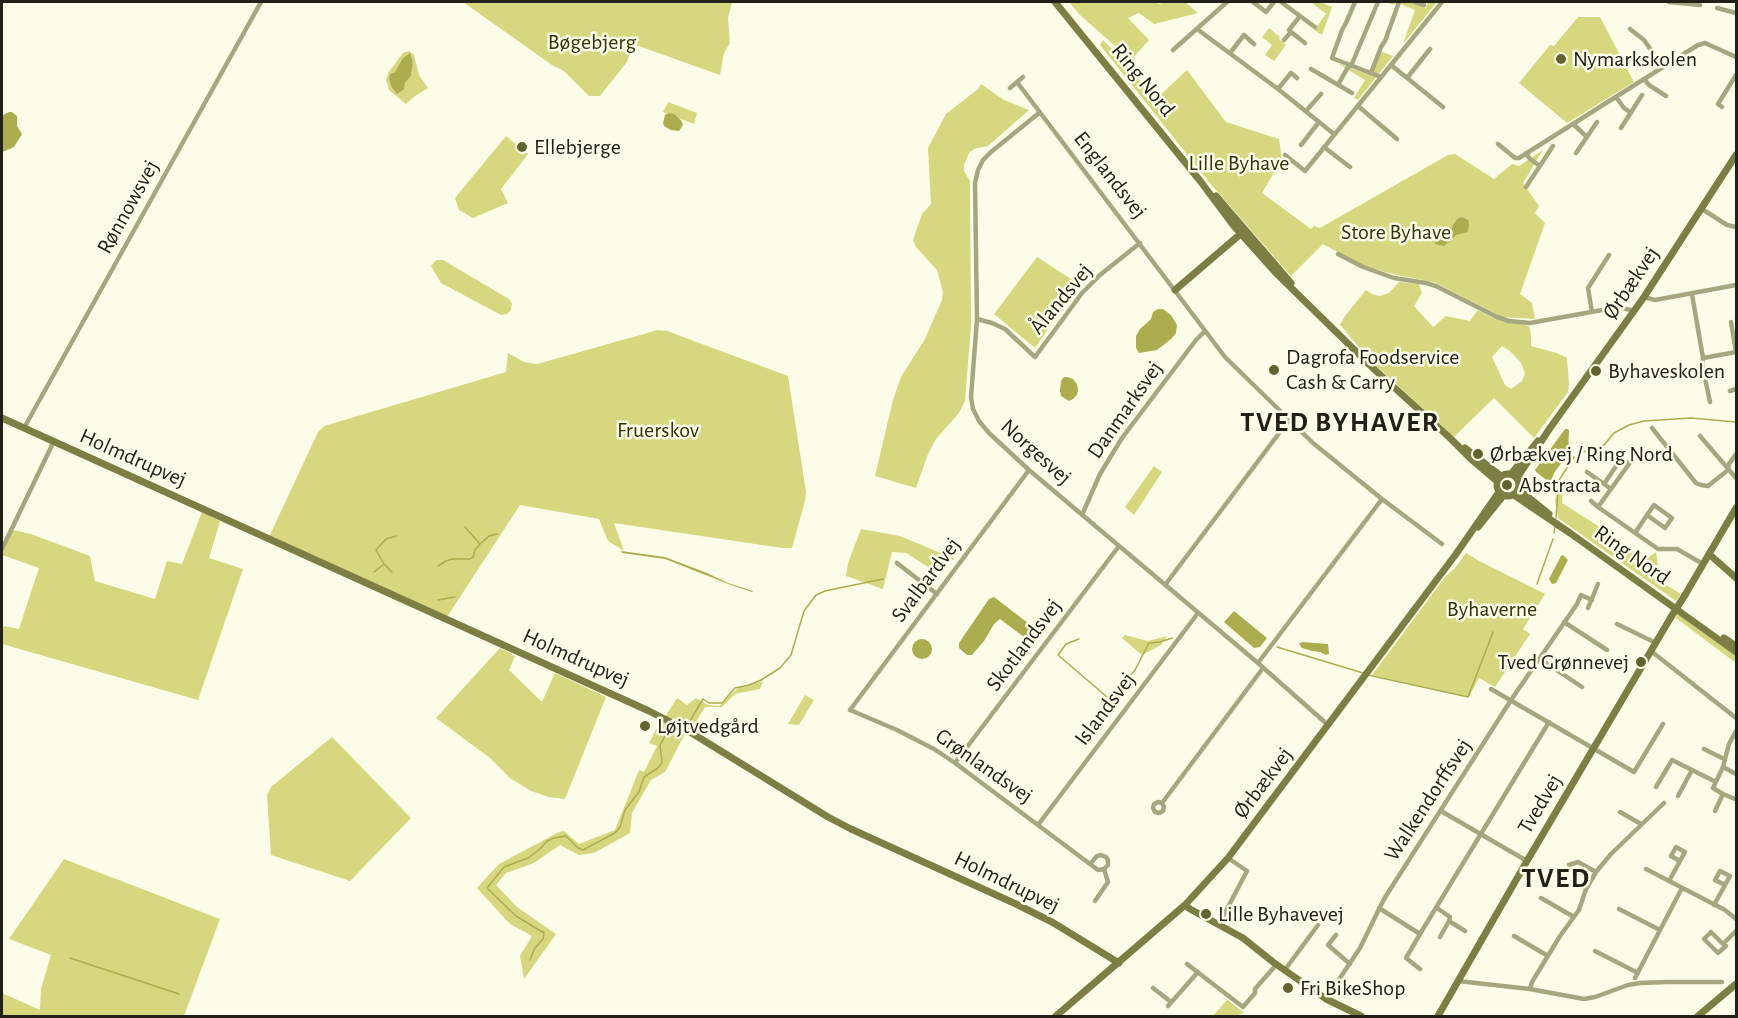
<!DOCTYPE html>
<meta charset="utf-8">
<style>
body{margin:0}
#map{position:relative;width:1738px;height:1018px;overflow:hidden;background:#fcfde8;font-family:"Alegreya Sans",sans-serif}
canvas{display:block}
.frame{position:absolute;inset:0;border:3px solid #212119;pointer-events:none}
</style>
<div id="map">
<canvas width="1738" height="1018"></canvas>
<div class="frame"></div>
</div>
<script>
const c = document.querySelector('canvas').getContext('2d');
c.lineJoin = 'round';
function fill(path, color) { c.fillStyle = color; c.fill(path, 'evenodd'); }
const poly = rows => new Path2D(rows.map(r => 'M' + r).join(''));
function trace(path, color, width, dash) { c.strokeStyle = color; c.lineWidth = width; c.lineCap = dash ? 'butt' : 'round'; c.setLineDash(dash || []); c.stroke(path); }
function drawText(font, color, halo, rows, align = 'center') {
  c.font = font + ' "Alegreya Sans",sans-serif'; c.lineWidth = 5; c.setLineDash([]); c.textBaseline = 'middle'; c.strokeStyle = halo; c.fillStyle = color; for (const [text, x, y, turn = 0] of rows) {
    c.save(); c.translate(x, y); c.rotate((+turn || 0) * Math.PI / 180); c.textAlign = isNaN(turn) ? turn : align; if (halo) c.strokeText(text, 0, 0); c.fillText(text, 0, 0); c.restore();
  }
}
fill(poly([
 [463,2,732,2,728,18,730,43,724,53,720,75,633,44,627,62,600,96,589,96,564,71,552,65],
 [1069,2,1151,2,1160,4,1163,2,1185,2,1198,13,1154,24,1139,13,1128,18,1149,40,1131,60,1080,15],
 [1311,2,1320,2,1332,7,1322,35,1314,30,1326,14],
 [1386,2,1409,2,1426,8,1428,2,1437,2,1403,44,1415,10,1396,2,1394,5],
 [1578,17,1600,17,1634,82,1567,123,1519,83,1550,45,1554,46],
 [1269,28,1280,37,1279,39,1286,45,1274,61,1265,55,1272,45,1262,37],
 [1103,40,1121,58,1155,100,1187,70,1226,122,1279,139,1282,159,1262,193,1311,229,1314,226,1320,228,1448,155,1455,154,1494,179,1512,164,1519,166,1543,150,1523,183,1539,206,1535,213,1545,223,1520,294,1532,303,1535,319,1502,317,1434,282,1397,275,1363,266,1323,244,1291,276,1209,182,1100,45],
 [409,51,414,55,419,75,428,88,415,96,406,104,389,90,386,80,388,73,403,53],
 [408,54,413,62,411,76,405,83,404,89,390,74,395,72],
 [1380,51,1393,56,1358,100,1354,98,1365,80,1337,63,1370,75],
 [981,84,1004,100,1029,110,988,146,974,149,969,153,964,165,964,171,970,181,971,326,965,401,959,413,936,439,928,454,916,488,875,476,893,400,901,377,925,339,942,300,943,292,937,270,916,247,913,240,922,214,931,204,928,148,946,114,978,89],
 [668,102,697,113,694,124,663,112],
 [506,136,528,154,501,189,508,203,473,218,459,210,455,198],
 [1037,257,1079,284,1035,348,994,314],
 [436,260,443,260,509,299,512,303,511,310,507,314,501,315,441,283,431,266],
 [1399,282,1419,284,1422,293,1414,306,1433,327,1446,316,1470,321,1478,310,1493,318,1529,326,1531,335,1531,346,1557,353,1567,358,1569,384,1568,392,1534,438,1494,398,1454,437,1371,361,1340,325,1345,316,1366,290,1372,294,1380,296,1389,293],
 [1502,346,1510,351,1521,363,1525,374,1522,381,1511,389,1505,385,1492,357],
 [658,330,667,331,788,376,806,492,805,501,792,548,782,548,614,523,624,551,608,541,599,519,520,505,447,617,269,537,318,432,324,426,506,372,508,353,524,362,537,364],
 [1154,466,1162,472,1134,515,1125,507],
 [1558,482,1563,487,1562,503,1609,533,1646,559,1656,552,1660,581,1681,594,1676,601,1558,518,1555,501],
 [202,512,220,521,209,558,243,569,198,700,2,644,2,631,4,626,19,629,39,568,2,555,13,530,31,534,90,556,95,581,155,599,167,561,182,564],
 [861,529,900,536,955,559,930,568,906,553,892,552,883,589,846,576,848,563],
 [1466,553,1479,561,1545,594,1523,629,1530,634,1495,687,1479,678,1469,697,1372,675,1445,577,1455,568],
 [1677,614,1736,656,1736,663,1676,618],
 [1125,635,1148,641,1167,636,1161,645,1142,655,1122,638],
 [500,648,515,656,509,670,542,702,555,673,606,697,565,799,549,797,531,791,510,778,490,758,436,718],
 [763,681,760,689,735,694,722,707,705,707,691,730,665,717,677,698,687,705,696,698,708,705,719,706,738,688],
 [805,695,814,700,799,725,788,724],
 [661,720,686,732,665,772,651,780,632,813,630,833,594,853,579,855,560,845,534,863,506,873,496,885,517,907,556,934,524,979,520,956,532,936,510,924,477,888,499,864,559,832,564,831,579,844,615,830,639,770,644,772,657,746,649,743],
 [332,737,411,818,350,881,271,855,267,795,271,787],
 [64,859,220,919,184,1016,2,1016,2,993,40,1010,41,989,51,955,9,939],
 [1228,1000,1244,1013,1234,1016,1213,1016,1226,1001]
]), '#d6d77f');
fill(poly([
 [410,53,413,62,411,76,405,83,404,89,397,94,391,86,389,78,390,74,395,72,403,58],
 [9,112,12,112,17,116,17,126,22,134,14,147,5,151,2,152,2,118,3,115],
 [669,113,674,114,681,120,683,125,679,131,671,130,664,126,663,123,665,115],
 [1462,217,1468,220,1469,224,1468,232,1456,235,1444,246,1435,244,1435,242,1445,238,1457,219],
 [1158,309,1163,309,1171,315,1177,325,1176,333,1171,339,1157,350,1139,353,1136,348,1136,336,1140,329,1151,319,1153,312],
 [1064,377,1067,377,1073,379,1077,384,1078,390,1077,395,1073,399,1069,401,1061,396,1060,391,1061,381],
 [1565,429,1568,429,1569,431,1568,454,1554,473,1551,481,1548,481,1536,472,1535,470],
 [621,551,665,557,707,573,728,583,753,591,752,592,731,585,665,559,622,553],
 [1563,555,1568,560,1556,583,1552,584,1549,579,1561,556],
 [994,597,1041,633,1032,643,1000,619,994,624,984,641,972,655,967,655,959,648,959,643,989,599],
 [1234,611,1267,638,1260,647,1254,648,1224,622],
 '912 649a10 10 0 1 1 20 0a10 10 0 1 1-20 0Z',
 [1302,642,1328,644,1329,654,1326,655,1320,652,1312,651,1302,648,1299,644]
]), '#acad4e');
trace(poly([
 [1578,452,1591,451,1604,445,1614,433,1629,425,1644,421,1691,418,1736,422],
 [1556,518,1559,480,1574,457],
 [465,527,480,544],
 [1554,533,1555,526],
 [438,566,446,561,452,559,470,559,473,557,475,550,480,544,489,536,497,534],
 [374,572,384,564],
 [392,572,384,564,376,550,386,539,396,536],
 [1537,584,1553,539],
 [438,600,455,597],
 [1079,639,1066,644,1058,655,1107,697,1114,696,1135,670,1149,643,1160,642,1172,638],
 [1277,647,1363,673],
 [1368,675,1468,697,1493,632],
 [687,726,703,699,709,703,722,703,735,688,749,685,761,680,780,668,791,655,804,611,816,595,825,591,883,579],
 [70,958,179,994],
 [530,960,535,948,543,939,544,933,516,916,487,888,504,867,528,858,540,849,547,841,554,838,566,836,578,848,583,850,615,833,620,827,625,810,639,792,644,777,658,768,662,762,660,745,665,736,670,733,683,732]
]), '#acad4e', 1.5);
trace(poly([
 [1253,2,1266,12,1274,2],
 [1281,2,1315,27],
 [1355,2,1346,23,1342,30,1332,58,1381,77],
 [1415,2,1424,5],
 [1669,2,1700,5],
 [1717,8,1736,13],
 [1197,29,1278,89,1334,134],
 [1630,29,1644,40,1663,67],
 [1291,32,1305,43],
 [1284,40,1291,32,1289,30,1300,16],
 [1173,50,1227,2],
 [1230,53,1244,35,1254,44],
 [1391,65,1443,107],
 [1351,66,1378,2],
 [1311,69,1352,93],
 [1371,73,1381,47,1385,41,1399,2],
 [1407,78,1430,49],
 [1644,79,1649,85,1666,96],
 [1017,82,1225,357,1313,443,1382,499,1442,544],
 [1338,85,1349,65],
 [1010,88,1023,77],
 [1278,89,1291,73,1297,78],
 [1616,97,1624,108,1631,113],
 [1358,106,1397,139],
 [1722,107,1718,104,1736,75],
 [1306,111,1321,94],
 [1039,113,991,152,983,160,978,170,975,183,977,319,971,397,973,409,979,421,989,433,1029,470,1258,663,1328,725],
 [1573,124,1587,137],
 [1621,128,1642,95],
 [1498,144,1515,158,1519,158,1698,45,1705,43,1736,57],
 [1301,145,1319,122],
 [1324,147,1350,167],
 [1526,153,1530,159,1540,166],
 [1576,153,1597,122],
 [1285,155,1305,171,1442,2],
 [1526,187,1553,146],
 [1702,209,1727,225,1736,227],
 [1338,254,1363,267,1394,278,1426,283,1436,286,1497,317,1509,321,1530,323,1619,307,1634,311],
 [1692,294,1703,358,1702,364,1710,402],
 [1644,297,1655,300,1736,285],
 [1592,312,1588,288,1609,255],
 [977,319,992,323,1005,329,1035,357,1082,293,1100,275,1140,243],
 [1731,322,1736,352],
 [1703,358,1736,352],
 [1730,391,1736,389],
 [24,428,261,2],
 [1652,428,1696,483,1701,485,1708,486,1728,470,1729,464,1736,454],
 [1700,436,1736,478],
 [1029,470,850,710,897,730,934,749,955,763,1090,864,1098,870,1104,869,1108,865,1108,860,1106,857,1101,855,1097,856,1090,864],
 [1587,472,1604,484],
 [1611,489,1629,464,1621,459,1604,484,1611,489,1598,507,1658,549,1677,549,1703,564],
 [1591,501,1598,507],
 [1082,515,1100,474,1122,438,1196,340,1205,331],
 [1635,533,1647,515,1654,505,1672,518,1665,528,1647,515],
 [2,549,54,441],
 [897,563,937,594],
 [1165,585,1289,420],
 [1588,608,1598,584],
 [1564,622,1607,650],
 [1617,624,1656,643],
 [1651,651,1736,718],
 [1540,659,1582,687],
 [1258,663,1382,499],
 [1491,689,1634,772,1663,724],
 [1704,749,1724,759],
 [955,763,1119,546],
 [1723,767,1736,774],
 [1656,787,1672,760,1716,782],
 [1723,794,1735,799],
 [1678,796,1692,770],
 [1162,803,1158,802,1154,804,1153,808,1155,812,1159,813,1163,811,1164,807,1162,803,1263,668],
 [1441,811,1527,861],
 [1715,811,1723,794,1713,788,1723,767,1729,744,1736,731],
 [1620,812,1641,824],
 [1038,825,1198,613],
 [1569,865,1578,862,1596,872],
 [1646,869,1725,910,1736,919],
 [1669,881,1680,861,1685,852,1676,847,1671,856,1680,861],
 [1541,898,1574,917],
 [1095,901,1108,882,1104,869],
 [1714,905,1730,876,1720,871,1715,880,1725,885],
 [1379,908,1420,934,1549,722],
 [1437,908,1450,917,1449,921,1440,937],
 [1619,909,1660,930],
 [1449,921,1465,931],
 [1219,924,1247,871,1228,858],
 [1336,935,1328,945,1350,964],
 [1514,936,1548,956],
 [1723,944,1711,932,1704,939,1718,953,1726,946,1723,944,1736,931],
 [1595,951,1638,973],
 [1187,964,1243,1007,1255,993,1255,989,1276,965],
 [1420,969,1406,958,1420,934],
 [1284,971,1318,925],
 [1635,978,1682,888],
 [1458,981,1530,989,1584,999,1595,997,1628,985,1640,983,1667,982,1722,982],
 [1153,988,1171,1002],
 [1530,989,1532,982,1560,936,1579,910,1586,889,1596,872,1611,854,1664,803],
 [1326,999,1360,948,1384,899,1511,700,1577,604,1581,595,1592,600],
 [1168,1006,1198,972]
]), '#a6a780', 4.5);
trace(poly([
 [1055,2,1201,182,1233,225,1275,272,1376,371,1450,438,1471,459,1497,481],
 [1216,196,1291,283],
 [1175,290,1244,231],
 [2,418,649,711,690,732,828,817,851,829,1016,904,1052,922,1119,963],
 [1465,448,1501,476],
 '1497 485a11 11 0 1 1 22 0a11 11 0 1 1-22 0Z',
 [1511,474,1538,441],
 [1517,478,1550,428,1644,297,1736,155],
 [1518,489,1549,514],
 [1514,495,1570,533,1736,652],
 [1478,527,1503,496],
 [1709,554,1736,578],
 [1685,595,1736,508],
 [1724,638,1736,646],
 [1185,905,1190,909,1243,938,1273,962,1326,999,1361,1016],
 [1056,1016,1185,905,1228,858,1456,554,1499,492],
 [1438,1016,1527,861,1671,617],
 [1698,1016,1736,984]
]), '#7d7e43', 7);
trace(poly([
 [1671,617,1685,595]
]), '#7d7e43', 7);
for (const [x, y, r, color] of [
 [1561,59,6,"#636330"],
 [522,147,6,"#636330"],
 [1274,370,6,"#636330"],
 [1596,371,6,"#636330"],
 [1478,454,6,"#636330"],
 [1507,485,6,"#636330"],
 [1641,662,6,"#636330"],
 [645,726,6,"#636330"],
 [1206,914,6,"#636330"],
 [1288,988,6,"#636330"]
]) { const dot = new Path2D(); dot.arc(x, y, r, 0, 2 * Math.PI); c.fillStyle = color; c.fill(dot); trace(dot, '#fcfde8', 2); }
drawText('22px', '#333309', '#fcfde8', [
 ["Bøgebjerg",592,42],
 ["Lille Byhave",1239,163],
 ["Store Byhave",1396,232],
 ["Fruerskov",658,430],
 ["Byhaverne",1492,609]
]);
drawText('22px', '#212119', '#fcfde8', [
 ["Nymarkskolen",1573,59],
 ["Ellebjerge",534,147],
 ["Dagrofa Foodservice",1286,357],
 ["Cash & Carry",1286,382],
 ["Byhaveskolen",1608,371],
 ["Ørbækvej / Ring Nord",1490,454],
 ["Abstracta",1519,485],
 ["Tved Grønnevej",1629,662,"right"],
 ["Løjtvedgård",657,726],
 ["Lille Byhavevej",1218,914],
 ["Fri BikeShop",1300,988]
], 'left');
drawText('22px', '#212119', '#fcfde8', [
 ["Ring Nord",1143,80,51],
 ["Englandsvej",1110,175,52],
 ["Rønnowsvej",128,207,-61],
 ["Ørbækvej",1631,283,-56],
 ["Ålandsvej",1061,299,-50],
 ["Danmarksvej",1125,410,-55],
 ["Norgesvej",1036,452,42],
 ["Holmdrupvej",133,458,24],
 ["Ring Nord",1632,555,35],
 ["Svalbardvej",926,580,-53],
 ["Skotlandsvej",1024,645,-53],
 ["Holmdrupvej",576,658,24],
 ["Islandsvej",1105,709,-53],
 ["Grønlandsvej",984,766,35],
 ["Ørbækvej",1263,783,-53],
 ["Walkendorffsvej",1428,800,-57],
 ["Tvedvej",1540,804,-59],
 ["Holmdrupvej",1007,882,26]
]);
c.letterSpacing = '1.5px';
drawText('bold 28px', '#212119', '#fcfde8', [
 ["TVED BYHAVER",1340,423],
 ["TVED",1556,879]
]);
c.letterSpacing = '0px';
</script>
